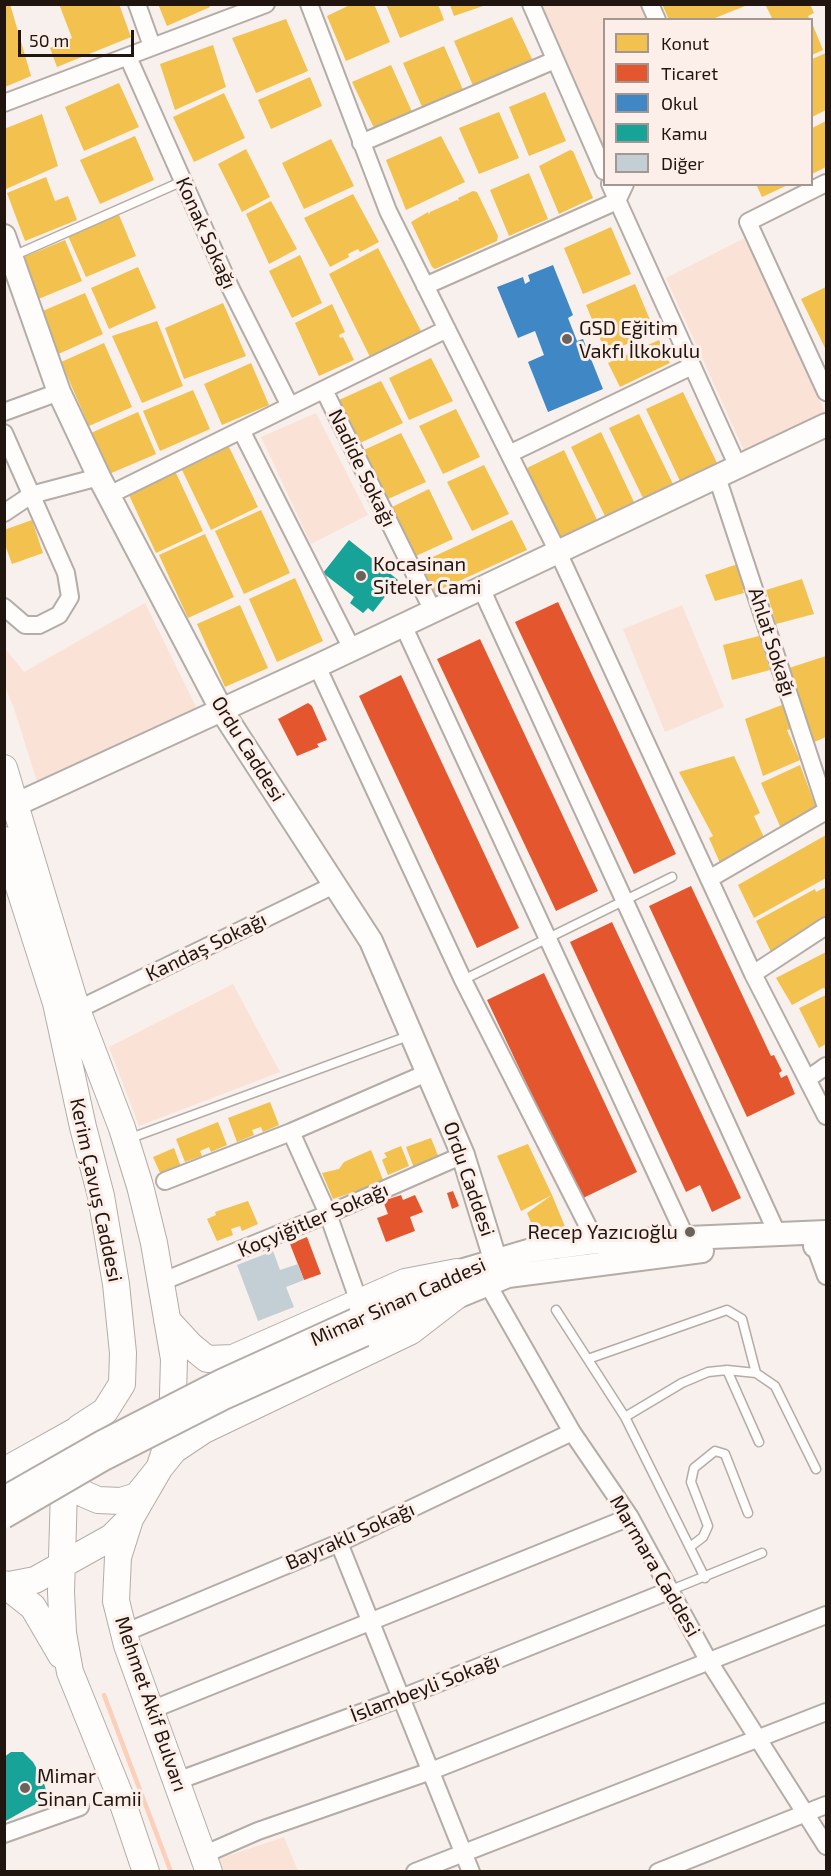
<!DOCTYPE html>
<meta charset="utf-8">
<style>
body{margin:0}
#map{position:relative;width:831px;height:1876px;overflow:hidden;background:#f7f0ec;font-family:"Exo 2",sans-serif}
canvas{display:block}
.frame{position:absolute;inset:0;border:6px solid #211510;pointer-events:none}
.legend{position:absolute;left:603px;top:18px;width:210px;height:168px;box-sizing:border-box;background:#fceee8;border:2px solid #a49792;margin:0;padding:8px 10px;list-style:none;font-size:18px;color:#211510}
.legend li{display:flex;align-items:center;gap:12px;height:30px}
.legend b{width:30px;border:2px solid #a49792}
.scale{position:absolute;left:18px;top:30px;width:116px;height:27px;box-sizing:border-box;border:3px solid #211510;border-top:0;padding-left:8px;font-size:18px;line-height:21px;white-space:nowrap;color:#211510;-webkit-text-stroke:4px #fceee8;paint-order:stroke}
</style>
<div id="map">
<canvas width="831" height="1876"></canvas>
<div class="frame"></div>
<ul class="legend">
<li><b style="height:16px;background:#f2c14e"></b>Konut</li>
<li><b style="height:16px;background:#e4572e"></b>Ticaret</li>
<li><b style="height:16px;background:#3f88c5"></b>Okul</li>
<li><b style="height:16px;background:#17a398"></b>Kamu</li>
<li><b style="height:16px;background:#c3ced5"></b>Diğer</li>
</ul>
<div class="scale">50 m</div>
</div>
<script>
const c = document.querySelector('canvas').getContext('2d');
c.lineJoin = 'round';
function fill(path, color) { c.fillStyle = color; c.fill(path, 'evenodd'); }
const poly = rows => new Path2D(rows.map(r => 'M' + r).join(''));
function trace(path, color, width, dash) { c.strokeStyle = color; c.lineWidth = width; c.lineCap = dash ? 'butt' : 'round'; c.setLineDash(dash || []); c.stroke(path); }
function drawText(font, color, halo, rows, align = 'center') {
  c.font = font + ' "Exo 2",sans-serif'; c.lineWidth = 6; c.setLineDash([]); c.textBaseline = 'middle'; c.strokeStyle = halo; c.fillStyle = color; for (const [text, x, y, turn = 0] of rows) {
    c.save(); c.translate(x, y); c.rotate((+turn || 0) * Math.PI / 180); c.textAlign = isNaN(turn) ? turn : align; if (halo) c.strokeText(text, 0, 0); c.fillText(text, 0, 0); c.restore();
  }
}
fill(poly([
 [538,5,645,5,652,19,604,20,604,155],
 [745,238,826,414,746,455,666,278],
 [316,413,368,515,311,544,261,437],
 [145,603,199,713,38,785,14,708,5,687,4,647,24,672],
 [682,605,724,707,665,732,623,629],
 [233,984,280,1072,139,1126,109,1047],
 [284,1837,298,1871,224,1871,219,1859]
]), '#fbe2d6');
fill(poly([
 [6,4,10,4,31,76,5,87],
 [59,4,119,4,131,37,57,67,50,48,72,38],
 [158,4,209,4,210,7,167,26],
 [352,4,374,4,390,42,346,61,327,16],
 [386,4,438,4,444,20,400,38],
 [662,4,750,4,710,20,669,20],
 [770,4,810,4,814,13,808,16,810,20,773,20,766,6],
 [450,5,486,5,454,16],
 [512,17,533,61,474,88,454,41],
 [286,19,308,71,256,93,232,38],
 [812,23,823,50,812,55],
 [213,45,226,87,175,110,160,64],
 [444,46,464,92,423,109,403,63],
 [826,53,826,110,812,117,812,59],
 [391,65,413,114,375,130,352,82],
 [310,77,322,106,271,129,258,100],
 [119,83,139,127,84,151,65,107],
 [545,92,566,141,529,156,509,107],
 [224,93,245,138,194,162,173,117],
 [499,112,519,158,479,174,459,128],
 [42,114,58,166,6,189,4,129],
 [826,121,826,167,812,174,812,128],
 [135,136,154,180,100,204,80,160],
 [441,136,465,182,406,210,386,160],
 [331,139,354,186,304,209,282,163],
 [246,149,270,197,242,212,218,164],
 [570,150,573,151,593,198,559,214,539,166],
 [529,173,548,219,509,236,490,190],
 [46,177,55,201,68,196,77,220,25,241,7,193],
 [756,184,790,184,762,197],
 [473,191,477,192,498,236,497,241,435,269,432,267,411,222,428,212,429,215,430,212,457,200,459,201,458,198],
 [353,194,379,242,360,252,358,249,348,254,349,257,330,267,304,218],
 [271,201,297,249,269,264,246,214],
 [119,215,136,256,86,277,68,236],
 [611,227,631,274,583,294,564,248],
 [65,240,82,281,36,300,19,259],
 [378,248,422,333,370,357,329,274],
 [300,255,322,303,292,318,269,271],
 [138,267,156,308,109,329,91,288],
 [635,284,655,332,606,353,586,305],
 [826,287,826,350,801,299],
 [85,293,103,334,56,355,38,313],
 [223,303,246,356,184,379,165,328],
 [332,304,345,332,339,335,340,338,343,337,354,360,319,376,295,323],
 [157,321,183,386,142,403,112,336],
 [659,340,670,363,620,387,608,363],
 [104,343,132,407,89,426,61,362],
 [431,358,453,401,409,420,389,378],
 [251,363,269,405,222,425,204,384],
 [381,381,403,423,360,443,339,400],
 [193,390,210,429,160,451,143,411],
 [683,392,717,463,680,481,646,409],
 [456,409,480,457,443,474,419,426],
 [138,412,156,454,109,474,91,433],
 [639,414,673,484,643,498,609,428],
 [601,432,634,502,605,516,571,447],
 [401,433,426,482,388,499,364,450],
 [229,447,258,507,211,530,182,470],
 [564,450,597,520,560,538,527,468],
 [484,465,509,514,472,531,447,482],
 [175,471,203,531,156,553,128,493],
 [429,489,453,539,416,556,392,507],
 [261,510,290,573,244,594,215,531],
 [32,520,43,553,12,564,4,542,4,530],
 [512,520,527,550,435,592,420,563],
 [205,534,234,597,188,618,159,555],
 [738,564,746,589,743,590,744,593,715,601,705,575],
 [295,578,323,641,277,662,249,599],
 [802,579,814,614,776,624,766,590],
 [240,605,268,668,225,687,197,624],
 [759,636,770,670,732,680,723,645],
 [826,656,826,737,812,743,789,668],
 [782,705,791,729,787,730,800,760,763,776,745,719],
 [734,756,760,813,754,816,766,842,721,865,709,838,713,836,679,772],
 [800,765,819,815,783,833,761,783],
 [826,835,826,878,754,918,738,885],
 [826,887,826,926,773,956,756,921,815,889,816,892],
 [826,952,826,989,823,988,792,1005,776,978],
 [826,995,826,1044,819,1048,799,1008],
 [270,1102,279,1125,263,1132,261,1127,252,1130,254,1135,237,1142,228,1118],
 [218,1122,227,1145,211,1152,209,1147,200,1151,202,1156,185,1162,176,1139],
 [431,1138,439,1158,414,1168,406,1147],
 [528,1144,552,1195,521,1211,497,1156],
 [401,1146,409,1166,388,1175,382,1160,387,1157,384,1153],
 [174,1148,181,1167,161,1175,153,1157],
 [371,1150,384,1182,333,1199,322,1173,339,1169,344,1162],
 [552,1195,568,1234,538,1239,527,1213],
 [248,1201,258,1224,242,1231,240,1226,231,1229,233,1235,217,1241,207,1219,216,1215,215,1212]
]), '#f2c14e');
fill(poly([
 [558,602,676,854,634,874,515,622],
 [480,639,598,891,556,911,437,659],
 [401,675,519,928,477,948,359,696],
 [308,703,312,706,327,740,317,744,319,747,297,756,278,719],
 [691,886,771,1056,774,1055,782,1071,779,1073,781,1078,787,1075,795,1094,747,1117,649,906],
 [612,922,741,1198,712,1212,700,1185,686,1192,570,942],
 [544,973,637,1172,581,1199,487,1000],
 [453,1191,459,1206,452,1209,447,1193],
 [401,1195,403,1200,415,1195,423,1212,410,1217,415,1231,386,1242,377,1218,388,1214,383,1201],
 [307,1237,321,1274,304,1280,290,1244]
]), '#e4572e');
fill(poly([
 [553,265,573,315,568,318,577,341,583,339,603,389,548,412,528,362,544,355,535,331,518,338,497,287,523,277,525,284,530,281,528,275]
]), '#3f88c5');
fill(poly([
 [349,540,379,564,384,559,391,565,387,571,398,580,373,612,368,608,363,613,350,603,354,597,323,573],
 [11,1752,23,1752,33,1762,43,1780,48,1797,4,1822,4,1757]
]), '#17a398');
trace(poly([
 [104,1695,171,1872]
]), '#fbcfba', 4.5);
fill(poly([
 [273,1251,280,1270,298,1264,304,1280,286,1287,294,1307,258,1321,237,1265]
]), '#c3ced5');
const lane = poly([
 [13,256,183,181],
 [463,980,672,877],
 [128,1139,411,1035],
 [556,1310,625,1417,705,1578],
 [588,1359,727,1310,742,1319,756,1373],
 [727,1370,759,1442],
 [625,1417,682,1383,708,1372,727,1370,756,1373,775,1386,816,1469],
 [690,1547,703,1537,708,1526,691,1482,694,1468,715,1451,725,1454,748,1513],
 [671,1590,762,1553]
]);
const street = poly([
 [137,4,152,46],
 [309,4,388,211,558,552,753,974,826,1116],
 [531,4,604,171],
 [650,4,657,20],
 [128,57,230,287,290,406],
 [4,103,266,4],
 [361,143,555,60],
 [826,183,748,222,826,392],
 [610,184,738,467],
 [425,286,617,201,625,184],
 [324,390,433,611],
 [4,412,59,392],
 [241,430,352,649],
 [4,433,66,573,70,597,59,615,39,625,25,625,4,607],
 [509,454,692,366],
 [717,477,826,807],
 [109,495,447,329],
 [4,513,31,495,99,477],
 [481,588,777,1233],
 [403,625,686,1238],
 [317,666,463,980,596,1242],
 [709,879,826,811],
 [753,974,826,926],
 [77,1010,336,884],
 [809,1078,826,1066],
 [291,1132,328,1214,359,1302],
 [165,1181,291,1132,429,1072],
 [815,1246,826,1276],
 [161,1282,328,1214,463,1155],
 [487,1283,572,1432,630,1517,708,1660,826,1846],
 [339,1543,471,1872],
 [124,1633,339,1543,572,1432],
 [151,1710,630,1517],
 [177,1781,401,1698,671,1590],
 [4,1834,80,1807],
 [203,1855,258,1831,431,1771,826,1615],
 [415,1872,826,1712],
 [658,1872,826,1805]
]);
const secondary = poly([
 [4,236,59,392,99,477,222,711,371,941,463,1155,495,1259],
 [15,805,317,666,826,425],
 [815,1246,826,1250],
 [355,1320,457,1272,528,1251,596,1242,826,1232],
 [364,1335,508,1276,702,1251]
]);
const primary = poly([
 [4,768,77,1010,122,1128,140,1186,154,1243,174,1359,172,1430,159,1469,130,1519,118,1557,116,1601,127,1645,209,1872],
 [4,840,56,1003,83,1127,101,1196,116,1284,123,1353,122,1384,105,1411,79,1428,65,1455,61,1592,63,1633,70,1672,121,1798,146,1872],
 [167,1320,190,1345,207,1359,233,1358,405,1282,457,1272],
 [65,1466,73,1484,84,1494,98,1500,121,1501,137,1496,174,1450,204,1430,411,1331,459,1294],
 [4,1471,79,1429],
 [4,1584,33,1607,61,1655],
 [9,1585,35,1580,112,1537,130,1519]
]);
trace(lane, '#b4aca7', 11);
trace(street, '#b4aca7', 20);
trace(secondary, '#b4aca7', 26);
trace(primary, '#b4aca7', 28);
trace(lane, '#fefdfc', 8);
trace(street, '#fefdfc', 16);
trace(secondary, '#fefdfc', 22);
trace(primary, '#fefdfc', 26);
const secondaryBridge = poly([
 [4,1498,102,1442,221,1381,355,1320],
 [4,1517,102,1460,224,1398,364,1335]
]);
trace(secondaryBridge, '#b4aca7', 26, []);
trace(secondaryBridge, '#fefdfc', 22);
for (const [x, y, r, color] of [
 [567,339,6,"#6c625d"],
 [361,576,6,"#6c625d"],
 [690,1232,6,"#6c625d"],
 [25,1788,6,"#6c625d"]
]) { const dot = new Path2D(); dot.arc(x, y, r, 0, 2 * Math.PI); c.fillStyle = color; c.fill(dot); trace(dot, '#fceee8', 2); }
drawText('20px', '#211510', '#fceee8', [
 ["Konak Sokağı",206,233,66],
 ["Nadide Sokağı",362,468,64],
 ["Ahlat Sokağı",772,642,72],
 ["Ordu Caddesi",248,749,58],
 ["Kandaş Sokağı",206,947,-26],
 ["Ordu Caddesi",469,1179,71],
 ["Kerim Çavuş Caddesi",96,1190,78],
 ["Koçyiğitler Sokağı",313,1220,-23],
 ["Mimar Sinan Caddesi",398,1302,-24],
 ["Bayraklı Sokağı",350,1536,-24],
 ["Marmara Caddesi",655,1566,60],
 ["İslambeyli Sokağı",425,1688,-21],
 ["Mehmet Akif Bulvarı",151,1704,71]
]);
drawText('20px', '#211510', '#fceee8', [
 ["GSD Eğitim",579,328],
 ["Vakfı İlkokulu",579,351],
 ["Kocasinan",373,564],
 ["Siteler Cami",373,587],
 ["Recep Yazıcıoğlu",678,1232,"right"],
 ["Mimar",37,1776],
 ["Sinan Camii",37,1799]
], 'left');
</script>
